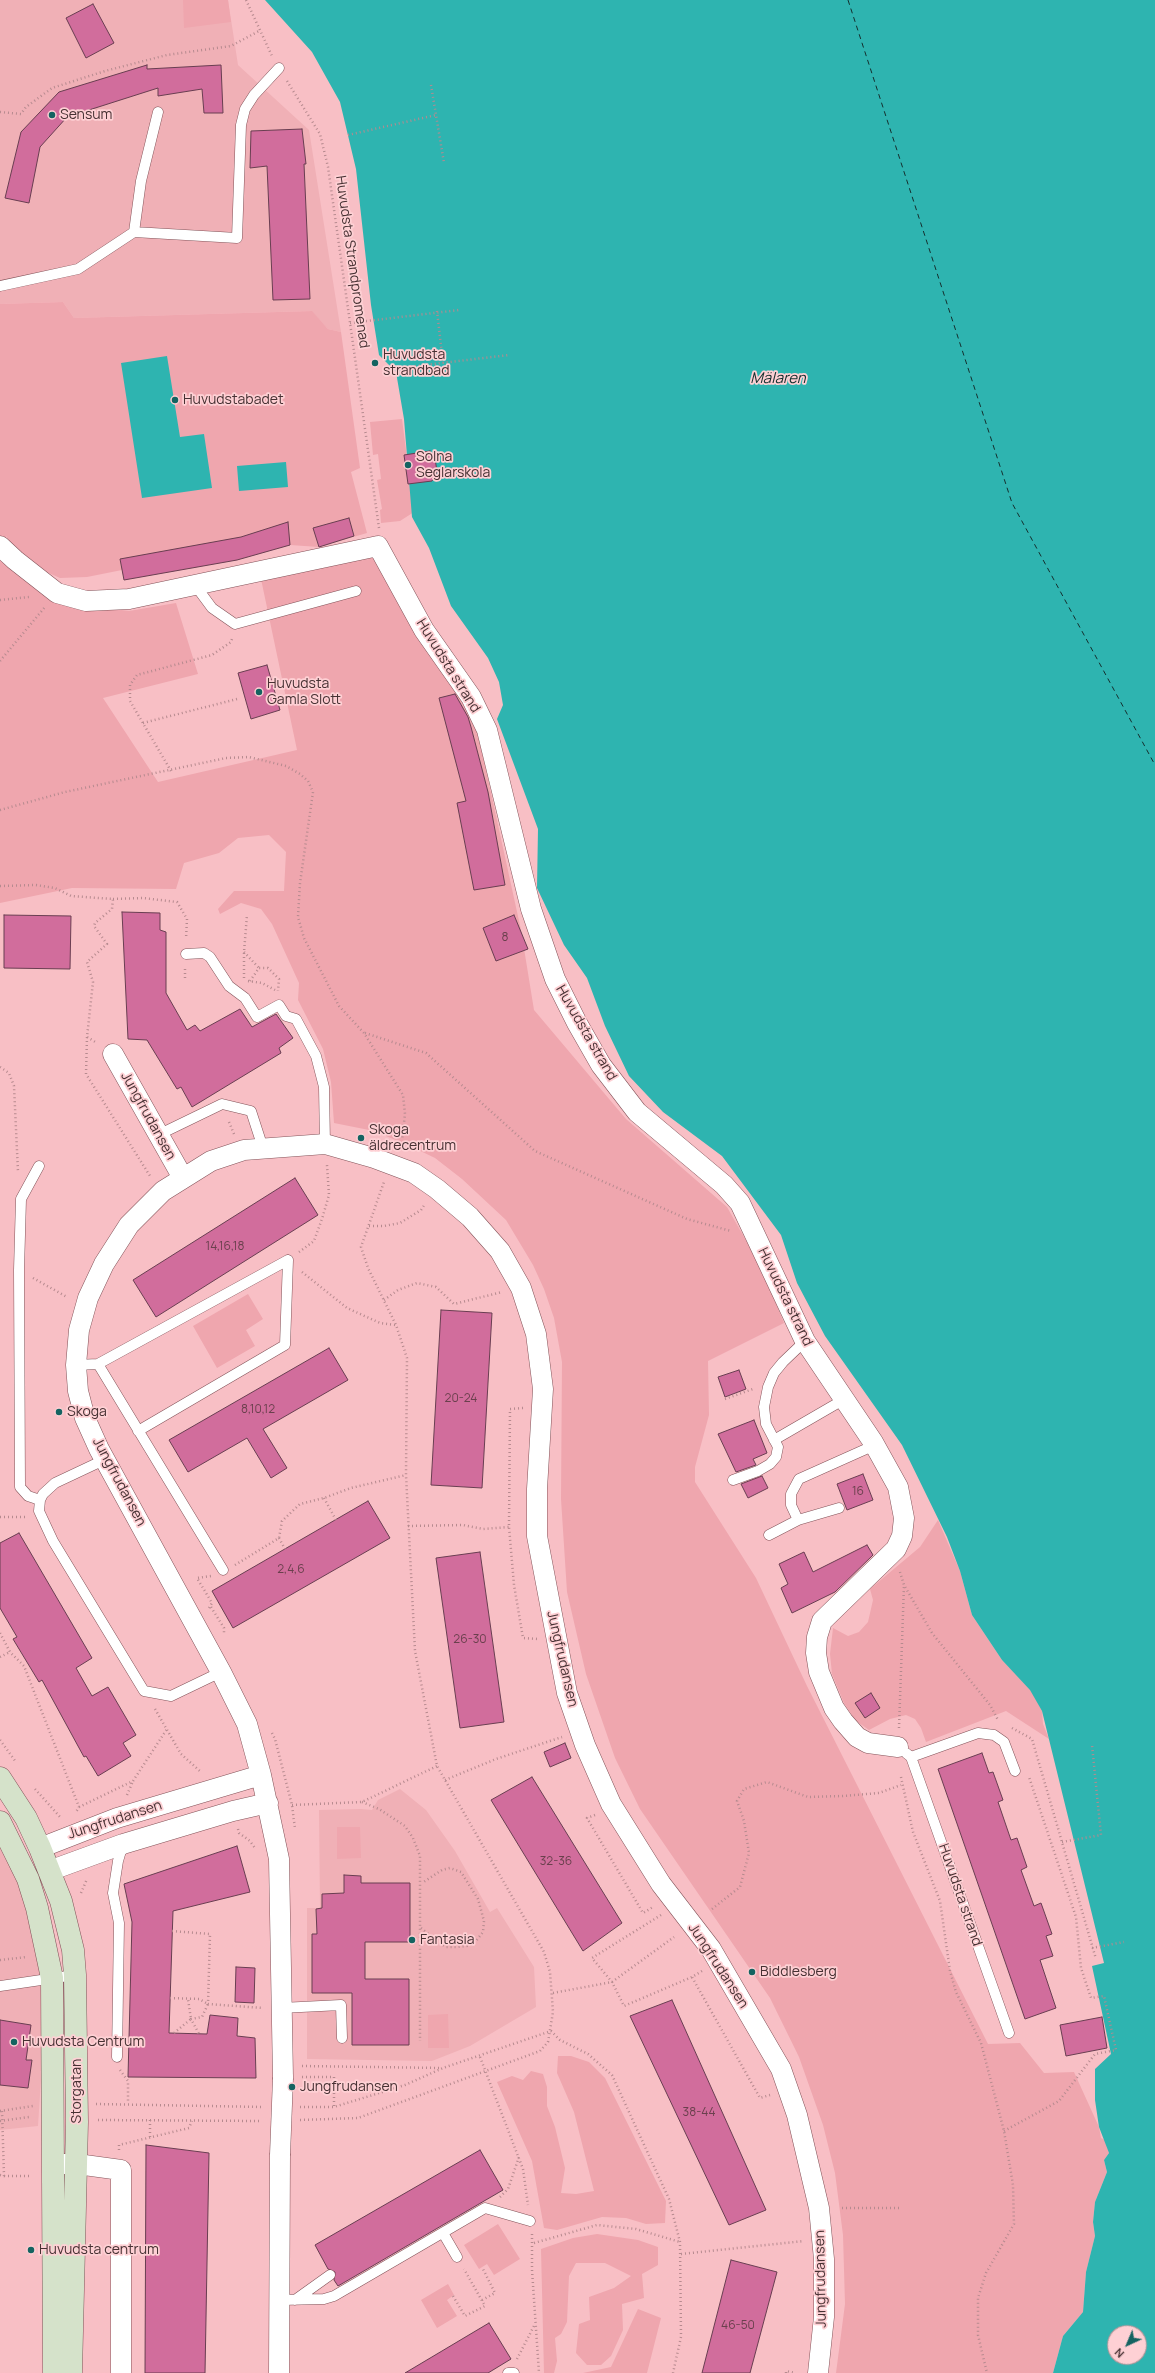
<!DOCTYPE html>
<meta charset="utf-8">
<style>
body{margin:0}
#map{position:relative;width:1155px;height:2373px;overflow:hidden;background:#f8bfc5;font-family:Manrope,sans-serif}
canvas{display:block}
.north{position:absolute;left:1107px;top:2325px;width:40px;height:40px;box-sizing:border-box;background:#fed0d4;border:1px solid #b59094;border-radius:50%;rotate:224deg;font-size:11px;font-weight:700;line-height:16px;text-align:center;color:#473133}
.north::after{content:'';display:block;margin:auto;width:14px;height:18px;background:#146361;clip-path:polygon(50% 0,100% 100%,50% 72%,0 100%)}
</style>
<div id="map">
<canvas width="1155" height="2373"></canvas>
<div class="north">N</div>
</div>
<script>
const c = document.querySelector('canvas').getContext('2d');
c.lineJoin = 'round';
function fill(path, color) { c.fillStyle = color; c.fill(path, 'evenodd'); }
const poly = rows => new Path2D(rows.map(r => 'M' + r).join(''));
function trace(path, color, width, dash) { c.strokeStyle = color; c.lineWidth = width; c.lineCap = dash ? 'butt' : 'round'; c.setLineDash(dash || []); c.stroke(path); }
function drawText(font, color, halo, rows, align = 'center') {
  c.font = font + ' Manrope,sans-serif'; c.lineWidth = 3.5; c.setLineDash([]); c.textBaseline = 'middle'; c.strokeStyle = halo; c.fillStyle = color; for (const [text, x, y, turn = 0] of rows) {
    c.save(); c.translate(x, y); c.rotate((+turn || 0) * Math.PI / 180); c.textAlign = isNaN(turn) ? turn : align; if (halo) c.strokeText(text, 0, 0); c.fillText(text, 0, 0); c.restore();
  }
}
fill(poly([
 [0,0,228,0,238,65,309,130,341,332,328,329,311,311,74,318,63,302,0,304],
 [400,1789,426,1810,455,1851,490,1912,497,1908,534,1967,536,2007,470,2046,432,2061,307,2059,307,1908,320,1908,319,1810,361,1809,372,1810,378,1800],
 [0,1840,22,1889,38,1949,45,2017,38,2126,0,2130]
]), '#f0b0b6');
fill(poly([
 [183,0,228,0,231,22,184,28],
 [63,302,74,318,312,311,328,329,341,332,360,468,351,472,367,533,319,547,290,545,237,560,124,580,122,570,87,577,60,578,24,562,6,536,8,559,61,602,129,611,176,603,198,674,103,698,158,782,297,750,261,579,377,555,477,729,521,930,534,1010,626,1119,727,1207,761,1267,784,1323,708,1361,709,1415,695,1467,695,1482,756,1578,807,1686,988,2044,1020,2043,1044,2073,1074,2072,1099,2127,1101,2138,1105,2140,1109,2153,1104,2160,1107,2172,1095,2202,1093,2222,1095,2236,1086,2272,1083,2312,1063,2336,1053,2373,836,2373,845,2304,843,2235,835,2173,823,2125,799,2057,770,1998,640,1809,615,1758,586,1674,567,1592,561,1499,562,1362,554,1318,544,1289,533,1265,506,1220,462,1179,435,1158,410,1146,374,1131,334,1123,331,1082,323,1049,298,1000,299,983,272,924,261,909,241,903,220,914,218,909,234,891,284,891,286,852,269,835,238,838,219,853,184,863,176,889,72,888,0,903,0,304],
 [402,419,414,512,400,521,381,523,380,510,382,509,377,480,381,479,378,454,373,455,370,422],
 [248,1294,263,1319,246,1330,255,1346,217,1368,193,1326],
 [938,1520,960,1571,972,1615,1002,1660,1031,1690,1042,1711,1043,1724,1049,1739,1006,1711,926,1742,921,1728,915,1719,906,1715,890,1719,869,1730,855,1720,844,1703,832,1674,830,1654,833,1628,848,1636,859,1632,868,1622,873,1600,870,1589,920,1547],
 [337,1827,360,1827,361,1858,337,1859],
 [448,2014,449,2048,428,2048,428,2015],
 [558,2056,571,2056,589,2062,605,2078,666,2201,665,2223,646,2224,626,2218,602,2217,557,2230,544,2228,532,2161,497,2082,512,2076,523,2080,531,2071,543,2074,547,2087,547,2106,555,2127,565,2168,561,2193,576,2194,594,2191,574,2112,557,2073],
 [498,2224,520,2259,494,2275,487,2264,479,2269,464,2245],
 [597,2234,638,2240,658,2247,658,2265,642,2274,644,2298,622,2304,623,2330,611,2356,601,2365,587,2365,576,2353,579,2324,590,2320,589,2297,614,2288,631,2276,605,2263,576,2263,569,2276,567,2322,561,2334,555,2338,557,2361,554,2373,544,2373,541,2249,573,2238],
 [448,2284,454,2295,447,2300,457,2316,437,2328,421,2300],
 [638,2309,661,2318,647,2373,583,2373,611,2367]
]), '#efa6ae');
fill(poly([
 [265,0,1155,0,1155,2373,1053,2373,1063,2336,1083,2312,1086,2272,1095,2236,1093,2222,1095,2202,1107,2172,1104,2160,1109,2153,1099,2127,1095,2100,1095,2069,1111,2054,1092,1966,1104,1963,1042,1711,1030,1690,1002,1660,972,1615,960,1571,947,1537,902,1445,825,1336,797,1283,781,1235,722,1156,663,1112,629,1076,605,1026,587,978,564,945,537,888,538,829,497,719,503,705,499,682,488,658,451,606,429,548,412,517,404,419,396,372,379,355,371,305,356,169,340,102,312,52],
 [1115,2333,1139,2333,1139,2357,1115,2357],
 [167,356,180,437,204,434,212,488,142,498,121,363],
 [286,462,288,487,239,491,237,466]
]), '#2eb4b0');
trace(poly([
 [848,0,1012,503,1155,765]
]), '#142f2e', 1, [5, 4]);
const building = poly([
 [93,4,114,43,86,58,66,18,93,4],
 [147,65,147,69,221,65,223,113,204,113,202,89,158,96,158,88,67,117,40,147,29,203,5,198,21,132,59,92,147,65],
 [302,129,306,164,304,164,310,299,273,300,267,166,250,168,251,131,302,129],
 [430,451,431,456,435,458,437,472,432,481,408,484,404,455,430,451],
 [349,518,354,536,319,547,313,528,349,518],
 [288,522,290,545,237,560,124,580,120,559,241,537,288,522],
 [267,665,280,710,251,719,238,673,267,665],
 [455,694,468,717,471,727,488,792,505,885,474,890,457,803,466,801,439,698,455,694],
 [122,912,160,913,160,930,166,932,166,993,187,1030,195,1025,200,1031,240,1009,252,1027,276,1014,293,1038,279,1048,281,1053,192,1107,181,1087,177,1089,147,1040,128,1039,122,912],
 [4,915,71,916,70,969,4,968,4,915],
 [514,915,528,949,496,961,483,928,514,915],
 [295,1178,318,1215,156,1317,133,1280,295,1178],
 [441,1310,492,1313,482,1488,431,1485,441,1310],
 [329,1348,348,1380,263,1429,287,1468,271,1478,247,1438,188,1472,169,1440,329,1348],
 [739,1370,746,1389,725,1397,718,1377,739,1370],
 [754,1420,767,1453,753,1459,756,1465,736,1472,718,1434,754,1420],
 [863,1474,873,1500,847,1510,837,1484,863,1474],
 [762,1476,768,1488,748,1498,741,1484,762,1476],
 [368,1501,390,1538,233,1628,212,1591,368,1501],
 [19,1533,92,1658,76,1668,92,1696,108,1687,136,1735,123,1743,131,1756,98,1776,86,1756,84,1757,42,1680,39,1682,13,1639,17,1637,0,1608,0,1543,19,1533],
 [867,1545,873,1555,835,1592,792,1613,781,1588,788,1584,779,1564,804,1552,813,1572,867,1545],
 [480,1552,504,1722,460,1728,436,1558,480,1552],
 [871,1693,880,1708,865,1718,855,1703,871,1693],
 [565,1743,571,1758,550,1767,544,1752,565,1743],
 [982,1753,989,1773,993,1772,1003,1800,998,1802,1011,1840,1017,1838,1027,1867,1021,1870,1034,1906,1041,1903,1052,1934,1046,1936,1053,1956,1040,1960,1056,2008,1025,2019,938,1769,982,1753],
 [532,1777,622,1923,583,1951,491,1800,532,1777],
 [237,1846,250,1892,173,1911,169,2033,207,2034,210,2015,238,2018,237,2036,255,2038,256,2078,128,2077,132,1922,124,1884,237,1846],
 [344,1875,361,1876,361,1883,410,1883,410,1942,365,1942,365,1979,409,1979,409,2045,352,2045,352,1993,312,1993,312,1934,317,1934,316,1909,322,1908,322,1894,344,1893,344,1875],
 [236,1967,255,1968,254,2003,235,2002,236,1967],
 [672,2000,766,2210,729,2225,630,2016,672,2000],
 [1102,2017,1107,2048,1066,2056,1060,2025,1102,2017],
 [0,2020,31,2025,26,2060,32,2060,28,2088,0,2085,0,2020],
 [146,2145,209,2153,205,2373,145,2373,146,2145],
 [480,2150,503,2190,338,2286,334,2280,335,2272,328,2269,315,2245,480,2150],
 [731,2260,777,2272,750,2373,702,2373,731,2260],
 [489,2323,511,2359,488,2373,405,2373,489,2323]
]);
fill(building, '#d16d9c');
trace(building, '#693e51', 1);
const lane = poly([
 [134,232,141,181,158,112],
 [0,286,78,269,134,232,237,238,241,125,245,109,254,95,279,68],
 [195,585,212,608,235,624,356,591],
 [186,954,204,953,210,957,229,986,245,998,257,1017,279,1005,286,1016,296,1019,316,1056,324,1087,325,1144],
 [158,1135,222,1104,251,1111,263,1148],
 [39,1166,21,1199,19,1270,20,1487,28,1496,40,1500],
 [98,1364,223,1570],
 [76,1365,98,1364,288,1260],
 [138,1431,285,1345,288,1260],
 [774,1440,843,1400],
 [106,1459,55,1483,43,1494,40,1500,39,1511,53,1541,144,1691,171,1696,221,1672],
 [733,1480,758,1471,770,1464,776,1457,778,1447,766,1424,764,1407,768,1387,774,1373,783,1362,805,1341],
 [798,1520,791,1505,791,1494,799,1479,875,1445],
 [769,1535,798,1520,839,1508],
 [906,1753,911,1757,978,1733,994,1735,1004,1742,1015,1771],
 [911,1757,1009,2033],
 [0,1986,75,1975],
 [281,2008,341,2005,342,2038],
 [117,2057,119,1923,113,1893,118,1861,123,1844],
 [443,2233,457,2257],
 [280,2300,324,2299,334,2296,485,2208,530,2221],
 [295,2300,330,2275],
 [508,2373,514,2373]
]);
const street = poly([
 [0,546,15,560,57,593,86,601,129,599,378,546,424,630,471,697,487,730,531,909,555,979,577,1023,601,1065,637,1112,724,1185,740,1203,805,1341,873,1442,898,1487,904,1518,902,1536,896,1549,822,1621,817,1637,816,1653,819,1672,834,1708,843,1721,857,1737,868,1743,898,1747],
 [113,1054,183,1178],
 [40,1848,117,1818,261,1775],
 [49,1871,123,1844,233,1811,268,1803],
 [283,2078,279,1859,261,1775,247,1724,221,1672,99,1449,85,1418,78,1391,76,1365,79,1330,88,1298,104,1264,129,1225,163,1191,211,1161,244,1150,325,1144,374,1158,414,1173,437,1189,470,1217,500,1251,521,1288,536,1334,543,1389,537,1489,537,1536,567,1693,585,1745,611,1804,661,1884,711,1949,781,2069,797,2115,819,2208,824,2259,824,2317,818,2373],
 [60,2164,77,2164,121,2170,121,2373],
 [279,2373,280,2155]
]);
const secondary = poly([
 [0,1778,26,1818,40,1848,61,1901,73,1950,75,1975,77,2122,71,2373],
 [0,1822,28,1879,37,1908,52,1978,54,2373]
]);
trace(lane, '#835359', 11);
trace(street, '#835359', 21);
trace(secondary, '#835359', 23);
trace(poly([
 [246,0,272,56],
 [287,81,320,134,328,167,379,528],
 [431,85,436,115],
 [0,112,21,114,26,107,52,88,105,71,167,55,231,46,259,31],
 [348,135,436,115,444,163],
 [437,311,443,363],
 [350,323,459,310],
 [399,368,509,355],
 [0,600,29,597],
 [0,661,45,607],
 [143,723,237,699],
 [171,771,130,701,130,685,137,675,212,655,231,642,232,639],
 [0,810,65,792,226,758,249,757,286,766,300,774,308,781,313,792,300,883,298,917,304,938,339,1006,364,1033,403,1095,405,1114,402,1140],
 [0,886,36,885,55,888,71,896,113,899,112,909,95,923,94,926,107,944,87,962,93,982,87,1037,97,1043],
 [113,899,143,898,177,902,187,919,186,939],
 [244,952,259,968],
 [185,978,185,968],
 [244,978,244,952,247,915],
 [248,981,262,983,275,990],
 [250,981,259,968,268,968,279,979,278,991],
 [365,1033,426,1053,535,1151,687,1219,731,1231],
 [87,1037,86,1074,150,1176],
 [0,1067,9,1073,14,1086,18,1172],
 [229,1122,234,1134],
 [369,1226,384,1226,400,1223,421,1210,425,1204],
 [299,1252,314,1241,322,1219,329,1195,327,1165],
 [302,1272,347,1308,380,1323,395,1325],
 [33,1278,67,1297],
 [384,1300,398,1290,417,1283,436,1287,454,1304,502,1292],
 [725,1399,753,1389],
 [523,1408,510,1409,509,1527,514,1585,523,1638,538,1639],
 [324,1498,336,1520],
 [0,1517,25,1517],
 [408,1526,463,1525,483,1529,509,1527],
 [279,1538,285,1549],
 [235,1565,279,1538,282,1521,300,1504,324,1498,351,1488,406,1475],
 [900,1572,904,1585,932,1633,990,1705,998,1720],
 [211,1607,224,1628,224,1635],
 [209,1608,212,1603,197,1578,211,1576],
 [0,1633,10,1652,24,1666,79,1807,76,1812],
 [0,1657,10,1652],
 [155,1709,181,1754,201,1772],
 [899,1728,904,1585],
 [1012,1728,1032,1739,1096,1959],
 [272,1733,275,1739,292,1805,295,1829],
 [0,1740,16,1762],
 [901,1777,913,1832,940,1901,950,1971,956,1992,981,2043,1004,2131,1013,2185,1014,2224,986,2273,978,2298,978,2335,987,2373],
 [445,1780,496,1759,562,1737],
 [35,1789,61,1818],
 [127,1795,133,1781],
 [362,1802,379,1809,405,1826,413,1838,420,1856,420,2041],
 [292,1805,362,1802,437,1766],
 [79,1807,133,1781,167,1729],
 [595,1815,587,1818,643,1913,653,1907],
 [238,1829,239,1833,250,1841,255,1848],
 [1062,1842,1101,1835,1092,1745],
 [81,1893,87,1879],
 [712,1909,740,1887,749,1853,744,1821,737,1801,744,1789,767,1782,808,1797,843,1796,879,1793,901,1785],
 [661,1915,592,1958,612,1982,624,2006,692,1977],
 [421,1928,437,1941,446,1947,457,1947,467,1946,476,1941,483,1932,484,1921,478,1899,461,1872,450,1868,442,1870,422,1883],
 [172,1931,210,1934,208,2004,263,2008],
 [1092,1948,1124,1942],
 [0,1960,27,1957],
 [702,1971,692,1977,760,2098,770,2095],
 [553,1993,612,1982,674,1937],
 [170,1998,199,1999,208,2004,202,2017,191,2019,199,2034],
 [174,2033,191,2019,188,1999],
 [480,2057,523,2169,528,2205],
 [302,2066,441,2068],
 [120,2070,128,2081,128,2103],
 [302,2077,334,2077,334,2107],
 [96,2104,263,2107],
 [300,2107,334,2107,405,2085,443,2068,551,2031,560,2040,588,2054,612,2075,669,2199,680,2242,681,2337,673,2373],
 [0,2111,33,2106],
 [98,2120,261,2121],
 [150,2120,150,2137],
 [300,2120,358,2118,540,2051,548,2042,553,2012,550,1972,544,1952,437,1766,415,1651,406,1475,407,1358,396,1325,368,1268,361,1247,384,1182],
 [0,2121,29,2117],
 [1004,2131,1059,2101,1095,2054,1116,2050,1104,1996,1091,1998,1081,1968,1076,1917,1029,1777],
 [119,2150,119,2145,189,2128,192,2121],
 [0,2175,4,2176,2,2110],
 [4,2176,32,2176],
 [500,2197,508,2189,519,2157],
 [842,2208,902,2208],
 [532,2234,532,2270,539,2373],
 [534,2243,597,2225,636,2229,680,2242],
 [681,2254,804,2241],
 [453,2296,465,2316,485,2306,464,2269],
 [482,2300,495,2293,482,2267],
 [517,2359,535,2324],
 [786,2373,786,2371,795,2373]
]), '#b68a8f', 2.5, [1, 3]);
trace(lane, '#fff', 10);
trace(street, '#fff', 20);
trace(secondary, '#d5e2ca', 22);
const streetBridge = poly([
 [280,2155,283,2078]
]);
trace(streetBridge, '#835359', 21, []);
trace(streetBridge, '#fff', 20);
for (const [x, y, r, color] of [
 [52,115,4,"#146361"],
 [375,363,4,"#146361"],
 [175,400,4,"#146361"],
 [408,465,4,"#146361"],
 [259,692,4,"#146361"],
 [361,1138,4,"#146361"],
 [59,1412,4,"#146361"],
 [412,1940,4,"#146361"],
 [752,1972,4,"#146361"],
 [14,2042,4,"#146361"],
 [292,2087,4,"#146361"],
 [31,2250,4,"#146361"]
]) { const dot = new Path2D(); dot.arc(x, y, r, 0, 2 * Math.PI); c.fillStyle = color; c.fill(dot); trace(dot, '#fed0d4', 1.5); }
drawText('12px', '#6a404d', null, [
 ["8",505,938],
 ["14,16,18",225,1247],
 ["20-24",461,1399],
 ["8,10,12",258,1410],
 ["16",858,1492],
 ["2,4,6",291,1570],
 ["26-30",470,1640],
 ["32-36",556,1862],
 ["38-44",699,2113],
 ["46-50",738,2326]
]);
drawText('14px', '#473133', '#fed0d4', [
 ["Sensum",60,115],
 ["Huvudsta",383,355],
 ["strandbad",383,371],
 ["Huvudstabadet",183,400],
 ["Solna",416,457],
 ["Seglarskola",416,473],
 ["Huvudsta",267,684],
 ["Gamla Slott",267,700],
 ["Skoga",369,1130],
 ["äldrecentrum",369,1146],
 ["Skoga",67,1412],
 ["Fantasia",420,1940],
 ["Biddlesberg",760,1972],
 ["Huvudsta Centrum",22,2042],
 ["Jungfrudansen",300,2087],
 ["Huvudsta centrum",39,2250]
], 'left');
drawText('14px', '#473133', '#fed0d4', [
 ["Huvudsta Strandpromenad",352,262,82],
 ["Huvudsta strand",448,666,58],
 ["Huvudsta strand",586,1033,60],
 ["Jungfrudansen",148,1116,61],
 ["Huvudsta strand",785,1297,64],
 ["Jungfrudansen",119,1482,62],
 ["Jungfrudansen",562,1659,77],
 ["Jungfrudansen",115,1820,-18],
 ["Huvudsta strand",960,1895,71],
 ["Jungfrudansen",718,1966,57],
 ["Storgatan",77,2091,-90],
 ["Jungfrudansen",821,2279,-91]
]);
drawText('italic 15px', '#142f2e', '#fed0d4', [
 ["Mälaren",778,379]
]);
</script>
